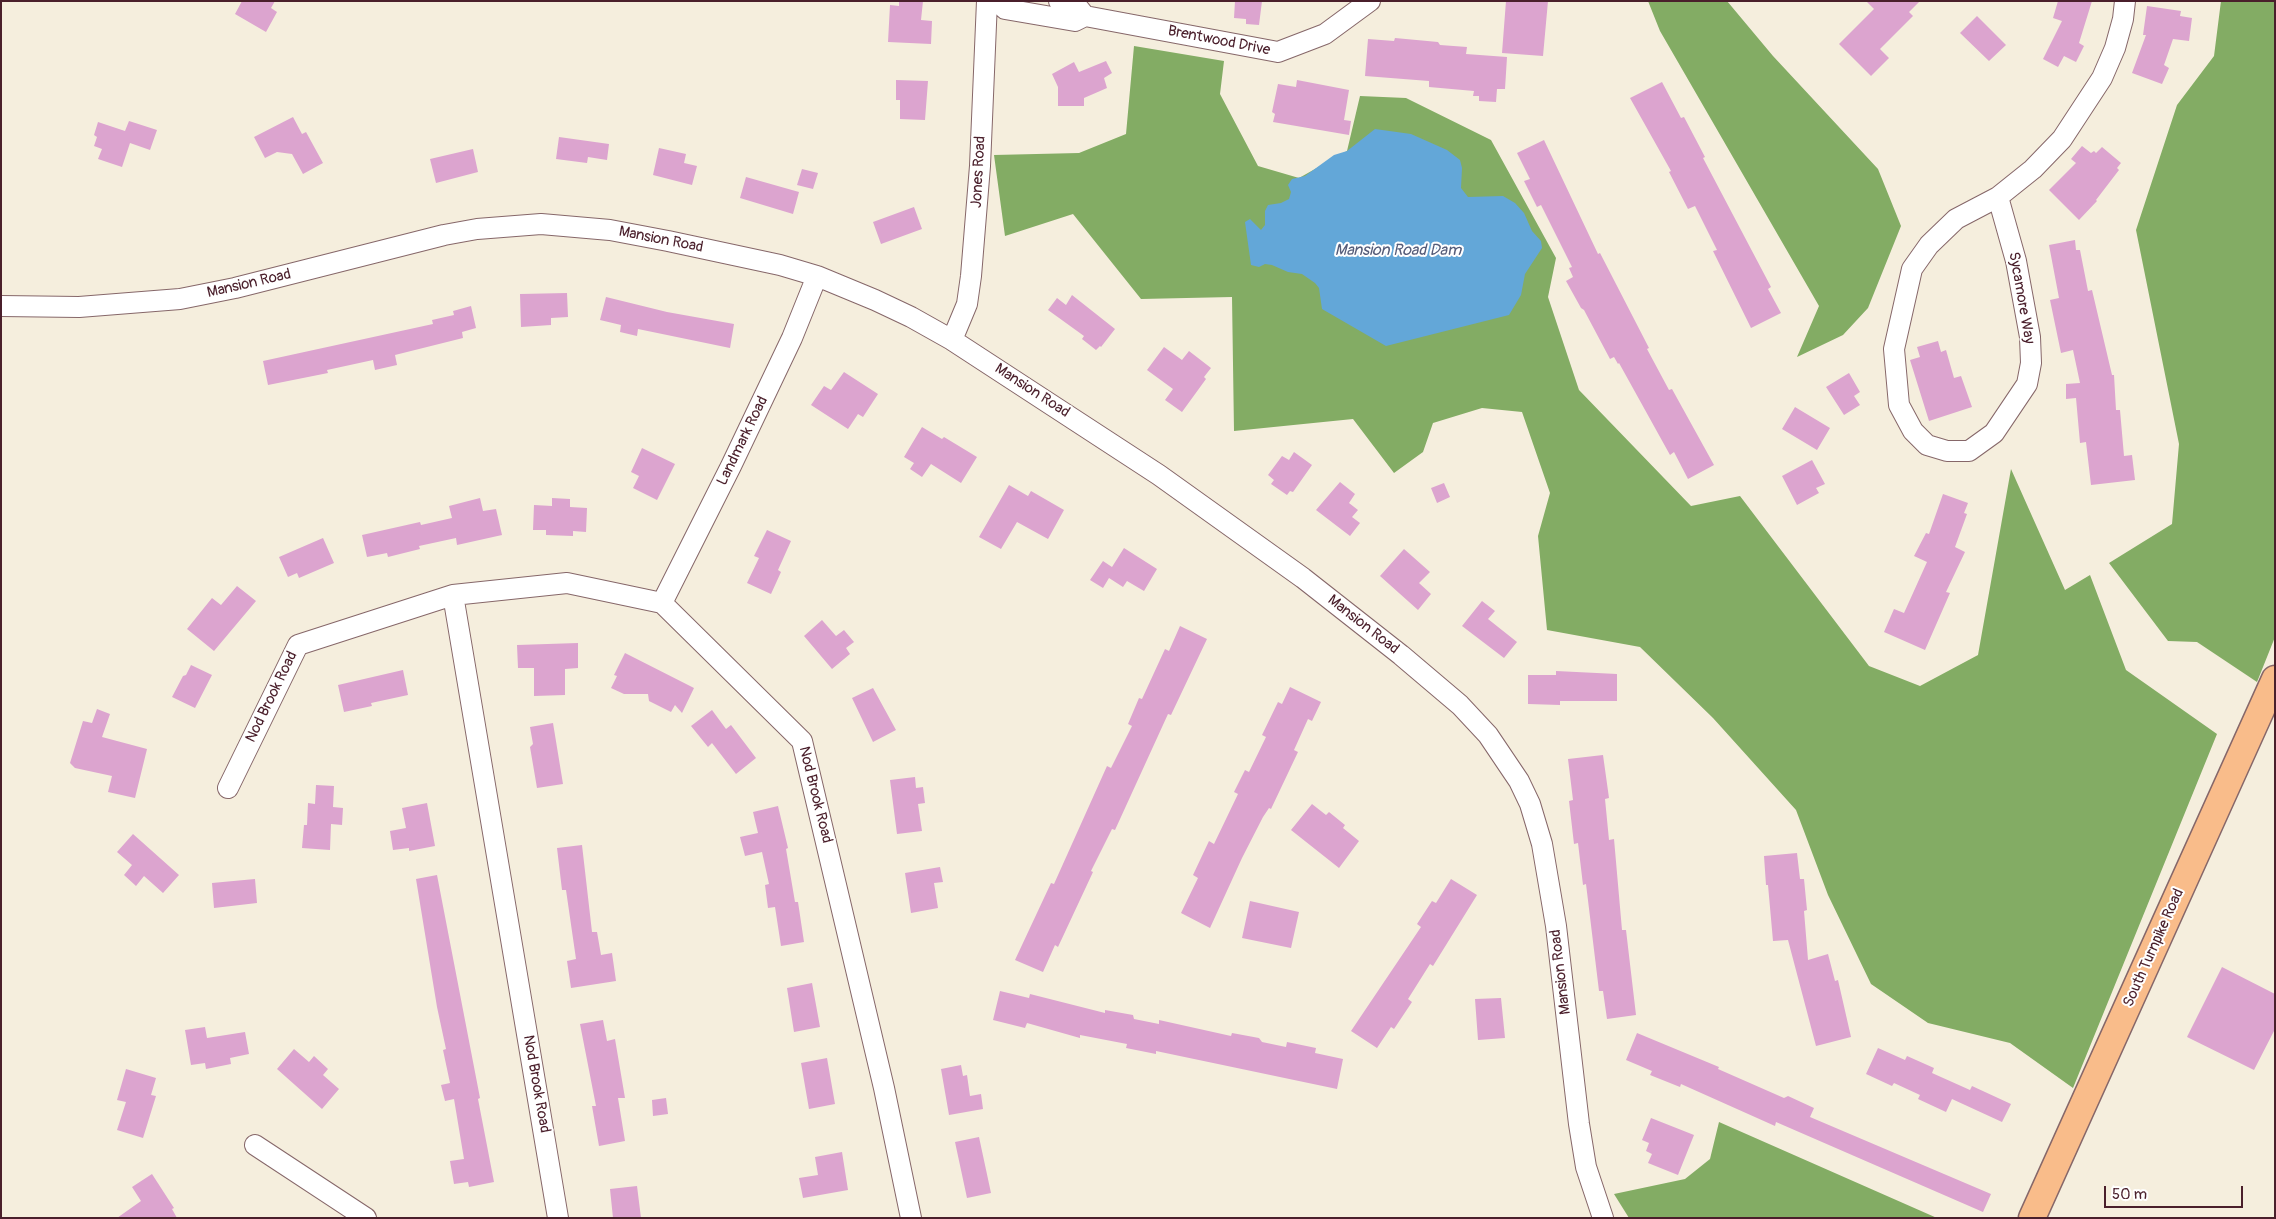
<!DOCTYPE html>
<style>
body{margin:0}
#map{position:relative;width:2276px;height:1219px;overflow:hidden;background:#f5eedd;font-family:Pangolin,sans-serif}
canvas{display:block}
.frame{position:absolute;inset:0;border:2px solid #4a1f2b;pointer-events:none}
.scale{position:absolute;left:2104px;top:1186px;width:139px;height:22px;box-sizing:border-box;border:2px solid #4a1f2b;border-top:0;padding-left:6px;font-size:15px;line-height:18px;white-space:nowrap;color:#4a1f2b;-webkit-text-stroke:4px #fff;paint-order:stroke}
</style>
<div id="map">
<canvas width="2276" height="1219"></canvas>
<div class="frame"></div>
<div class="scale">50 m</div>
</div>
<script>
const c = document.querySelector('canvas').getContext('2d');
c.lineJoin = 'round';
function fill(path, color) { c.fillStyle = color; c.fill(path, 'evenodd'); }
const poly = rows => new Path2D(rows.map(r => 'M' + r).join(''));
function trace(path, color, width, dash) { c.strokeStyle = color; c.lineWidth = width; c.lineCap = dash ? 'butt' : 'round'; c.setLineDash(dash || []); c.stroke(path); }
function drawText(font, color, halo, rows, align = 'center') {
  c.font = font + ' Pangolin,sans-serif'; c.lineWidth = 4; c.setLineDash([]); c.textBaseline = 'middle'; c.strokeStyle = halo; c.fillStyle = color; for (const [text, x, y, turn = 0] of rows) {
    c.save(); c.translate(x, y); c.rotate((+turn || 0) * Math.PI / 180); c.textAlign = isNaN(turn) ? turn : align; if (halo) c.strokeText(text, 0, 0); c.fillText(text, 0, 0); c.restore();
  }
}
fill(poly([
 [1648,1,1727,1,1773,56,1878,169,1901,226,1868,308,1843,335,1797,357,1819,306,1660,31],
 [2221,1,2275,1,2275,637,2257,682,2197,642,2168,641,2109,563,2172,524,2179,444,2136,230,2177,105,2214,56],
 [1134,46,1224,61,1220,94,1258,166,1299,178,1347,151,1360,96,1406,98,1491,140,1556,258,1548,297,1579,390,1691,506,1740,496,1869,666,1920,686,1978,655,2011,469,2065,590,2090,575,2126,670,2217,734,2073,1088,2010,1043,1928,1023,1871,984,1828,895,1796,810,1713,718,1640,647,1547,630,1538,536,1550,493,1522,412,1482,408,1433,423,1423,452,1394,473,1353,419,1234,431,1232,297,1141,299,1073,214,1005,236,994,155,1079,153,1126,134],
 [1719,1122,1937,1218,1629,1218,1614,1194,1685,1179,1710,1159]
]), '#83ac64');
fill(poly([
 [1375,129,1411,134,1447,150,1460,160,1462,168,1461,188,1468,197,1503,196,1515,203,1524,213,1532,231,1541,241,1542,248,1525,274,1521,295,1509,315,1386,346,1322,309,1319,288,1315,283,1302,274,1288,272,1272,265,1265,264,1259,267,1251,265,1245,222,1250,219,1261,230,1265,225,1265,211,1268,205,1281,203,1289,199,1291,192,1288,185,1292,179,1305,176,1334,155,1347,151]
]), '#63a7d8');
fill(poly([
 [242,1,275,1,271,8,277,12,266,32,235,14],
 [899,1,923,1,921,20,932,21,931,44,888,42,890,5,899,6],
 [1235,1,1262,1,1259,25,1246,24,1246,19,1234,18],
 [1506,1,1548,1,1543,56,1502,53],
 [1866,1,1920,1,1909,12,1913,16,1880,49,1889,58,1871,76,1839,44,1874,9],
 [2058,1,2092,1,2079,43,2084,46,2076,62,2064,56,2058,67,2043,59,2062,21,2053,18],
 [2147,6,2181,11,2180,16,2192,18,2189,41,2173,39,2164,65,2169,68,2162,84,2132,73,2146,35,2143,35],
 [1977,16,2006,45,1989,61,1960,33],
 [1395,38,1438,42,1440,45,1467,47,1466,54,1507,57,1505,89,1497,89,1496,102,1479,101,1479,96,1473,96,1474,91,1429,87,1429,81,1365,76,1368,39,1394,41],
 [1106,61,1112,73,1104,78,1107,88,1084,98,1084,106,1058,106,1058,87,1052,74,1074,62,1079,72],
 [896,80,928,81,925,120,900,119,900,100,896,100],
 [1297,80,1349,90,1344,120,1351,121,1349,135,1273,122,1275,114,1272,112,1278,84,1296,87],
 [1662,82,1681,118,1684,117,1705,157,1703,158,1771,287,1768,289,1781,313,1751,328,1713,251,1717,250,1695,206,1688,209,1669,172,1671,171,1630,98],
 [293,117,302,134,306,132,323,163,303,174,292,154,277,152,265,158,254,137],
 [129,121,157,130,150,150,130,143,122,167,98,159,102,149,94,146,97,137,94,135,98,122,125,131],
 [559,137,609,144,607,160,588,157,587,163,556,159],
 [1544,140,1598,254,1600,253,1649,348,1647,349,1669,390,1672,389,1714,465,1688,479,1674,452,1670,455,1619,363,1618,364,1614,357,1610,359,1584,310,1581,308,1566,281,1573,277,1569,268,1572,267,1541,205,1537,207,1524,181,1530,179,1517,153],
 [2082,146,2091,153,2094,151,2096,153,2102,147,2121,163,2117,168,2119,170,2096,200,2097,201,2079,220,2049,190,2076,163,2071,159],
 [659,148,686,154,684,163,697,166,692,185,653,175],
 [473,149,478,172,436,183,430,159],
 [802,169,818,173,813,189,797,185],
 [746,177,799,192,793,214,740,198],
 [914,207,922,229,881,244,873,222],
 [2075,240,2076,250,2080,250,2088,291,2092,290,2112,375,2114,375,2116,410,2120,410,2124,456,2132,455,2135,480,2091,485,2086,442,2080,443,2076,398,2066,399,2066,384,2080,383,2073,350,2061,353,2050,300,2059,298,2049,245],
 [567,293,568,317,551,318,551,325,521,327,520,294],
 [1072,295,1115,329,1101,347,1100,346,1096,350,1082,339,1084,336,1048,310,1057,298,1066,305],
 [606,297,667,312,734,324,730,348,638,329,637,336,620,332,621,325,600,320],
 [471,306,476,328,462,332,463,338,395,355,397,365,375,370,373,360,327,370,328,373,268,385,263,361,433,324,432,320,454,315,453,311],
 [1938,341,1941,352,1946,350,1954,378,1961,376,1972,407,1929,421,1910,360,1920,357,1917,347],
 [1164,347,1182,360,1189,351,1211,368,1204,377,1206,379,1182,412,1165,400,1173,389,1147,370],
 [844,372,878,394,863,417,858,414,848,429,811,405,824,386,831,390],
 [1849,373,1860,392,1854,396,1860,405,1844,415,1826,387],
 [1795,407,1830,428,1817,450,1782,429],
 [922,427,942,439,944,437,977,457,961,483,931,464,922,477,910,469,914,463,904,457],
 [642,448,675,464,657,500,633,488,639,476,631,472],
 [1294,452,1312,465,1293,492,1290,491,1287,495,1271,484,1274,480,1268,475,1282,456,1289,460],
 [1812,460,1825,484,1816,488,1819,493,1797,505,1782,476],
 [1340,482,1355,494,1349,503,1358,510,1352,517,1360,523,1350,536,1316,510],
 [1444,483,1450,497,1437,503,1431,488],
 [1009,485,1028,496,1031,491,1064,510,1048,539,1017,522,1001,549,979,537],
 [1943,494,1968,503,1964,513,1967,514,1955,547,1965,552,1946,592,1950,593,1925,650,1884,632,1894,609,1904,613,1927,562,1914,556,1926,533,1929,534],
 [480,498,483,511,496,509,502,535,457,545,456,538,419,546,420,549,388,557,387,553,367,557,362,535,420,522,421,525,452,518,449,506],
 [552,498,570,499,570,507,587,508,586,532,573,531,573,536,546,535,546,530,533,530,534,505,552,506],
 [767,530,791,541,778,570,781,572,771,594,747,583,759,558,754,556],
 [323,538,334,563,299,578,297,573,288,577,279,557],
 [1124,548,1157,569,1144,591,1127,581,1123,587,1109,578,1103,588,1090,580,1103,561,1112,567],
 [1404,549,1430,572,1419,583,1431,594,1418,610,1380,576],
 [237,586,256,601,214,651,187,629,212,598,221,605],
 [1482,601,1495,611,1488,619,1517,642,1504,658,1462,626],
 [822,620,836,636,844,630,854,642,846,648,850,654,832,669,804,636],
 [1180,626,1207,639,1171,715,1168,714,1115,830,1112,829,1091,871,1093,872,1058,947,1055,945,1043,972,1015,960,1051,883,1054,884,1107,766,1111,768,1132,726,1128,724,1139,698,1142,699,1165,649,1169,651],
 [578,643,578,668,565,669,565,695,534,696,534,668,518,668,517,645],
 [625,653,694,688,682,713,675,705,671,712,649,701,648,694,624,694,611,688,617,676,614,675],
 [191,665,212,675,195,708,172,697,183,676,186,675],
 [403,670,408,695,371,703,372,706,344,712,338,685],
 [1556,671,1617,674,1617,701,1560,701,1560,705,1528,704,1528,675,1556,675],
 [1290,687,1321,702,1312,721,1308,719,1294,750,1298,752,1271,809,1269,808,1263,817,1242,858,1210,928,1181,913,1198,878,1193,875,1209,841,1214,844,1238,794,1234,792,1245,770,1249,772,1266,737,1262,735,1278,702,1282,704],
 [873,688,896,730,873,742,852,698],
 [97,709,110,714,102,737,147,749,135,798,108,792,112,776,75,768,70,763,83,721,92,723],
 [712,710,726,729,731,725,756,758,736,774,712,743,708,747,691,726],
 [553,723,563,784,537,788,530,747,533,744,530,727],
 [1603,755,1609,798,1605,799,1609,840,1614,839,1622,930,1626,930,1636,1015,1607,1019,1603,991,1599,991,1586,884,1583,885,1578,843,1574,844,1569,801,1573,800,1568,759],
 [915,777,916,788,923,787,925,803,918,804,922,831,897,834,890,780],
 [316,785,334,786,333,807,343,808,342,825,331,824,330,850,302,848,304,825,307,825,308,803,315,804],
 [427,803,435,846,409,851,409,848,393,850,390,831,406,828,402,808],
 [1312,804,1326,815,1329,812,1345,825,1343,828,1359,841,1339,868,1291,830],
 [778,806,788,848,786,849,795,902,798,902,804,942,781,946,775,907,768,908,765,885,769,884,762,852,745,856,740,837,758,833,753,812],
 [133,834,179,875,163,893,144,876,136,886,124,875,132,865,117,852],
 [582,845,592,932,597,932,601,955,612,953,616,981,571,988,567,961,576,959,566,890,562,890,557,848],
 [1797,853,1800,879,1804,879,1807,910,1804,911,1808,960,1828,954,1835,981,1838,980,1851,1037,1816,1046,1788,940,1773,941,1768,885,1766,885,1764,856],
 [940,867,943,882,934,883,938,908,911,913,905,873],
 [437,875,480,1098,478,1099,494,1182,469,1187,468,1182,454,1184,450,1161,464,1159,454,1099,445,1101,441,1085,450,1083,443,1050,446,1049,437,1007,416,879],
 [255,879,257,903,214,908,212,883],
 [1451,879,1477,895,1433,966,1430,964,1408,999,1412,1002,1394,1029,1391,1027,1377,1048,1351,1031,1421,927,1417,924,1432,901,1436,903],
 [1250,901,1299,912,1291,948,1242,938],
 [2222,967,2275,994,2275,1029,2254,1070,2187,1037],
 [812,983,820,1027,794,1032,787,988],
 [1000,991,1029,998,1030,994,1105,1013,1105,1010,1133,1015,1134,1019,1159,1024,1159,1020,1231,1036,1232,1033,1259,1038,1262,1042,1286,1047,1287,1042,1316,1048,1315,1053,1343,1059,1337,1089,1156,1051,1156,1054,1126,1048,1127,1044,1080,1035,1080,1038,1027,1023,1025,1028,993,1020],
 [1501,998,1505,1038,1478,1040,1475,999],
 [603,1020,607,1041,615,1039,625,1098,618,1098,625,1141,599,1146,592,1106,596,1106,580,1024],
 [205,1027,207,1038,245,1032,249,1054,230,1058,231,1064,206,1069,205,1063,191,1065,185,1030],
 [1637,1033,1719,1067,1718,1069,1784,1098,1788,1096,1814,1108,1810,1117,1991,1194,1983,1212,1776,1122,1775,1126,1681,1084,1680,1087,1650,1075,1652,1071,1626,1060],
 [1878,1048,1905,1060,1907,1056,1934,1068,1932,1073,1970,1090,1972,1086,2011,1104,2002,1122,1952,1099,1946,1112,1918,1099,1920,1095,1894,1083,1892,1086,1866,1074],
 [294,1049,309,1062,314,1056,328,1069,323,1075,339,1089,322,1109,277,1069],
 [827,1058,835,1104,809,1109,801,1063],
 [961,1065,963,1076,967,1075,970,1096,981,1094,983,1109,949,1115,941,1069],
 [126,1069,156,1078,151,1095,156,1096,143,1138,117,1130,126,1102,117,1100],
 [666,1098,668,1114,653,1116,652,1100],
 [1651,1118,1694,1135,1678,1175,1648,1163,1652,1154,1646,1151,1649,1143,1642,1140],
 [979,1137,991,1193,967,1198,955,1142],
 [842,1152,848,1190,803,1198,799,1178,818,1175,815,1157],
 [152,1174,174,1208,172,1209,177,1218,117,1218,141,1201,132,1187],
 [637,1186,641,1218,613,1218,610,1189]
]), '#dca4cf');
const minor = poly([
 [998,1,1005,9,1075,21,1085,16,1278,52,1325,34,1370,1],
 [1059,1,1076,5,1085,16],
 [1998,197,2016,261,2030,337,2031,363,2027,384,1994,433,1969,451,1947,451,1927,445,1913,431,1899,405,1894,349,1912,269,1929,245,1956,219,1998,197,2033,169,2062,139,2102,78,2115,48,2123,19,2125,1],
 [1,306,79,307,180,299,235,288,444,235,477,229,541,224,610,230,668,241,780,265,817,276,875,300,911,317,952,340,1159,475,1303,578,1401,655,1460,705,1488,735,1519,781,1530,804,1542,844,1556,926,1579,1124,1586,1167,1603,1218],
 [952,340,967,304,971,276,980,166,987,1],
 [453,595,558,1218],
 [662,603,731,466,792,338,817,276],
 [228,788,298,645,453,595,567,583,662,603,802,741,884,1088,911,1218],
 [255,1145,366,1218]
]);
const major = poly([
 [2032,1218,2275,679]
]);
trace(minor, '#866769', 22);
trace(major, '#866769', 29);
trace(minor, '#fff', 20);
trace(major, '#f9bc8a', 26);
drawText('15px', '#4a1f2b', '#fff', [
 ["Brentwood Drive",1219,41,11],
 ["Jones Road",979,172,-87],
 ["Mansion Road",661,240,11],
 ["Mansion Road",249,284,-13],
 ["Sycamore Way",2021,298,80],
 ["Mansion Road",1032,391,33],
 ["Landmark Road",743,441,-64],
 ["Mansion Road",1363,625,38],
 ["Nod Brook Road",272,697,-64],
 ["Nod Brook Road",815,795,76],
 ["South Turnpike Road",2154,948,-66],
 ["Mansion Road",1561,972,-97],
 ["Nod Brook Road",536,1084,80]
]);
drawText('italic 16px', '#555c79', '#fff', [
 ["Mansion Road Dam",1398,251]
]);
</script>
